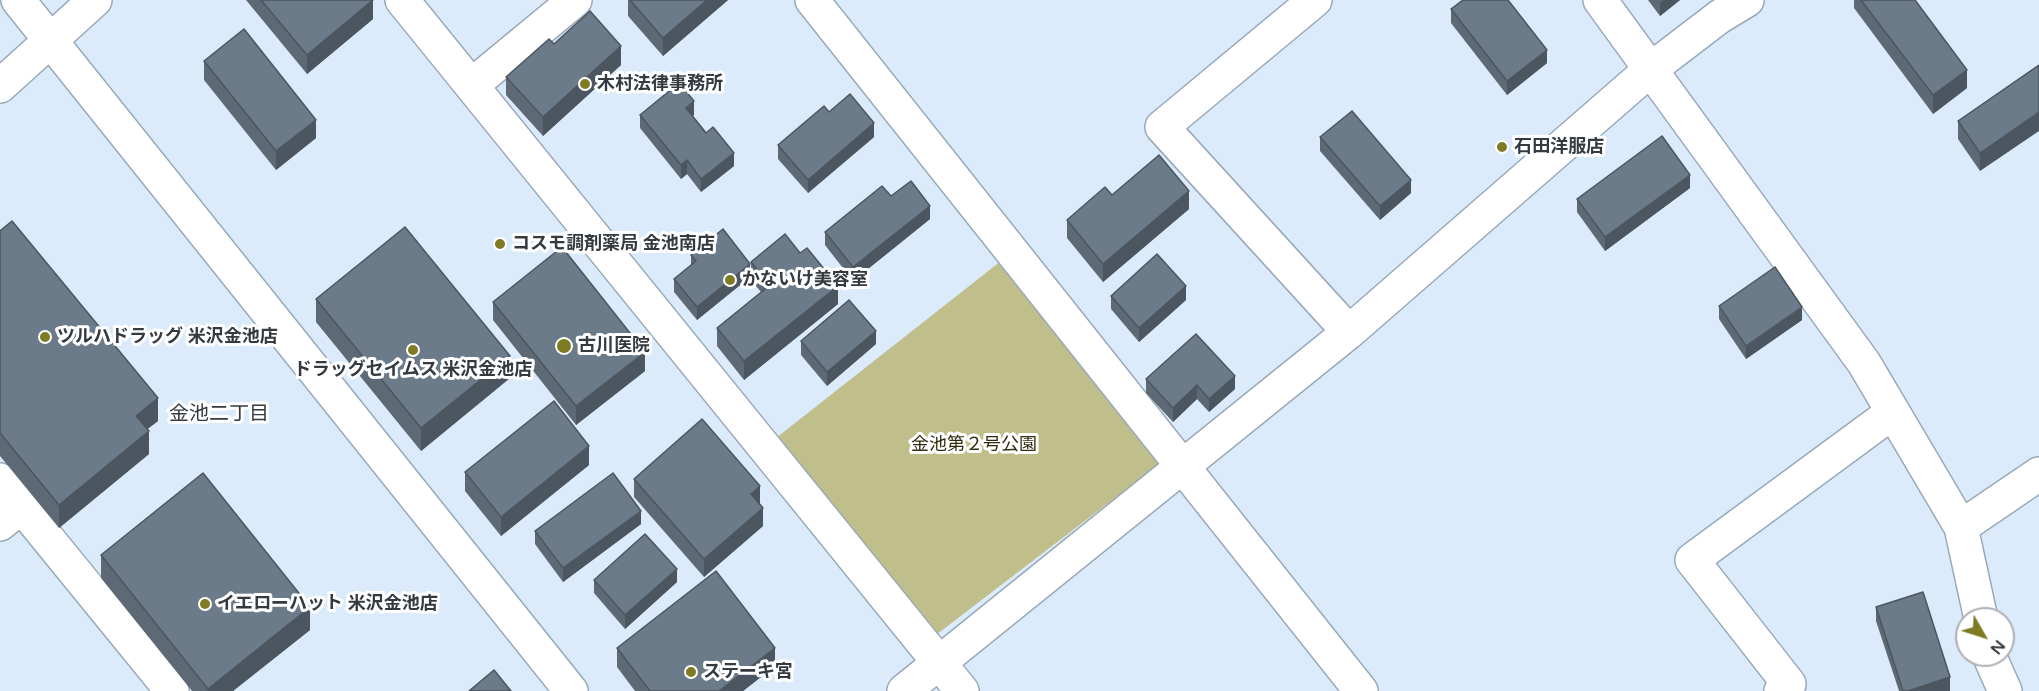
<!DOCTYPE html>
<meta charset="utf-8">
<style>
body{margin:0}
#map{position:relative;width:2039px;height:691px;overflow:hidden;background:#dbebfb;font-family:"Varela Round",sans-serif}
canvas{display:block}
.north{position:absolute;left:1955px;top:607px;width:60px;height:60px;box-sizing:border-box;background:#fff;border:2px solid #aeb0b3;border-radius:50%;rotate:129deg;font-size:16px;font-weight:700;line-height:24px;text-align:center;color:#343a40}
.north::after{content:'';display:block;margin:auto;width:21px;height:27px;background:#7f7b22;clip-path:polygon(50% 0,100% 100%,50% 72%,0 100%)}
</style>
<div id="map">
<canvas width="2039" height="691"></canvas>
<div class="north">N</div>
</div>
<script>
const c = document.querySelector('canvas').getContext('2d');
c.lineJoin = 'round';
function fill(path, color) { c.fillStyle = color; c.fill(path, 'evenodd'); }
const poly = rows => new Path2D(rows.map(r => 'M' + r).join(''));
function trace(path, color, width, dash) { c.strokeStyle = color; c.lineWidth = width; c.lineCap = dash ? 'butt' : 'round'; c.setLineDash(dash || []); c.stroke(path); }
function drawText(font, color, halo, rows, align = 'center') {
  c.font = font + ' "Varela Round","Noto Sans JP",sans-serif'; c.lineWidth = 6; c.setLineDash([]); c.textBaseline = 'middle'; c.strokeStyle = halo; c.fillStyle = color; for (const [text, x, y, turn = 0] of rows) {
    c.save(); c.translate(x, y); c.rotate((+turn || 0) * Math.PI / 180); c.textAlign = isNaN(turn) ? turn : align; if (halo) c.strokeText(text, 0, 0); c.fillText(text, 0, 0); c.restore();
  }
}
fill(poly([
 [1001,261,1163,461,932,638,776,438]
]), '#c0bf8b');
const street = poly([
 [402,0,962,691],
 [812,0,1361,691],
 [1315,0,1162,127,1349,332],
 [1600,0,1864,363,1961,527,1981,619],
 [472,85,575,0],
 [0,480,172,691],
 [0,524,21,507],
 [1961,527,2039,474],
 [1989,655,2005,691],
 [904,691,1349,332,1651,69,1719,17,1747,0],
 [1781,691,1789,684,1692,560,1893,412]
]);
const secondary = poly([
 [18,0,571,691],
 [0,86,95,0]
]);
trace(street, '#9aa9b8', 36);
trace(secondary, '#9aa9b8', 36);
trace(street, '#fff', 33);
trace(secondary, '#fff', 33);
fill(poly([
 [246,0,373,0,373,19,307,74],
 [628,0,728,0,663,56,628,16],
 [1648,0,1680,0,1660,16],
 [1854,0,1915,0,1967,88,1933,114,1854,8],
 [1451,9,1547,63,1507,95,1451,23],
 [554,44,621,65,543,136,506,95,506,77],
 [204,61,316,138,276,170,204,80],
 [2039,65,1980,171,1958,139,1958,121],
 [829,112,874,137,808,193,778,159,778,145],
 [640,115,694,115,693,116,734,166,701,192,687,174,681,179,640,128],
 [1320,137,1411,193,1380,220,1320,151],
 [1690,188,1605,251,1577,212,1577,199],
 [1112,195,1189,209,1103,282,1067,238,1067,220],
 [891,196,930,219,853,281,825,245,825,232],
 [0,231,158,421,147,429,149,454,59,528,0,456],
 [691,255,750,277,697,320,674,292,674,279,691,265],
 [751,262,838,304,744,380,717,346,717,328,761,292,751,280],
 [1111,296,1186,300,1139,342,1111,309],
 [316,299,510,378,421,451,316,322],
 [493,302,645,371,576,425,493,320],
 [1719,306,1802,320,1746,359,1719,319],
 [801,341,876,344,827,386,801,355],
 [1146,379,1235,389,1209,412,1197,399,1173,422,1146,393],
 [589,465,501,536,465,491,465,472],
 [634,479,760,505,763,526,704,577,634,497],
 [641,524,563,582,535,544,535,531],
 [101,555,310,630,233,691,192,691,101,578],
 [594,580,677,582,625,629,594,593],
 [1876,607,1950,677,1950,691,1899,691,1876,621],
 [617,648,775,666,743,691,635,691,617,667]
]), '#5d6a76');
fill(poly([
 [373,0,373,19,307,74,307,55],
 [707,0,728,0,663,56,663,38],
 [1664,0,1680,0,1660,16,1660,2],
 [621,46,621,65,543,136,543,117],
 [1547,50,1547,63,1507,95,1507,81],
 [1967,70,1967,88,1933,114,1933,95],
 [694,101,694,115,686,121,686,108],
 [2039,112,2039,131,1980,171,1980,153],
 [316,120,316,138,276,170,276,151],
 [874,123,874,137,808,193,808,180],
 [734,153,734,166,701,192,701,179],
 [687,160,687,174,681,179,681,165],
 [1690,175,1690,188,1605,251,1605,237],
 [1411,180,1411,193,1380,220,1380,206],
 [1189,191,1189,209,1103,282,1103,264],
 [930,206,930,219,853,281,853,267],
 [750,264,750,277,697,320,697,307],
 [838,286,838,304,744,380,744,361],
 [1186,286,1186,300,1139,342,1139,328],
 [1802,307,1802,320,1746,359,1746,346],
 [876,331,876,344,827,386,827,372],
 [645,352,645,371,576,425,576,406],
 [510,356,510,378,421,451,421,428],
 [1235,376,1235,389,1209,412,1209,399],
 [1197,385,1197,399,1173,422,1173,408],
 [158,398,158,421,136,438,136,416],
 [149,431,149,454,59,528,59,505],
 [589,446,589,465,501,536,501,517],
 [760,486,760,505,751,494],
 [763,508,763,526,704,577,704,559],
 [641,511,641,524,563,582,563,568],
 [677,569,677,582,625,629,625,615],
 [310,607,310,630,233,691,208,691,208,689],
 [775,648,775,666,743,691,719,691],
 [1950,677,1950,691,1908,691]
]), '#4c5660');
const building = poly([
 [261,0,373,0,307,55,261,0],
 [630,0,707,0,663,38,630,0],
 [1463,0,1508,0,1547,50,1507,81,1451,9,1463,0],
 [1861,0,1915,0,1967,70,1933,95,1861,0],
 [590,11,621,46,543,117,506,77,549,39,554,44,590,11],
 [244,29,316,120,276,151,204,61,244,29],
 [2039,65,2039,112,1980,153,1958,121,2039,65],
 [679,83,694,101,686,108,706,133,713,127,734,153,701,179,687,160,681,165,640,115,679,83],
 [850,94,874,123,808,180,778,145,824,106,829,112,850,94],
 [1352,111,1411,180,1380,206,1320,137,1352,111],
 [1662,136,1690,175,1605,237,1577,199,1662,136],
 [1159,155,1189,191,1103,264,1067,220,1105,187,1112,195,1159,155],
 [911,181,930,206,853,267,825,232,882,186,891,196,911,181],
 [12,221,158,398,136,416,149,431,59,505,0,433,0,231,12,221],
 [405,227,510,356,421,428,316,299,405,227],
 [723,229,750,264,697,307,674,279,696,261,691,255,723,229],
 [785,234,800,253,807,248,838,286,744,361,717,328,770,285,751,262,785,234],
 [562,247,645,352,576,406,493,302,562,247],
 [1157,254,1186,286,1139,328,1111,296,1157,254],
 [1775,267,1802,307,1746,346,1719,306,1775,267],
 [849,300,876,331,827,372,801,341,849,300],
 [1196,334,1235,376,1209,399,1197,385,1173,408,1146,379,1196,334],
 [554,401,589,446,501,517,465,472,554,401],
 [702,419,760,486,751,494,763,508,704,559,634,479,702,419],
 [203,473,310,607,208,689,101,555,203,473],
 [613,473,641,511,563,568,535,531,613,473],
 [645,534,677,569,625,615,594,580,645,534],
 [716,571,775,648,719,691,650,691,617,648,716,571],
 [1923,592,1950,677,1908,691,1903,691,1876,607,1923,592],
 [494,670,511,691,469,691,494,670]
]);
fill(building, '#6c7b89');
trace(building, '#4c5660', 1.5);
for (const [x, y, r, color] of [
 [585,84,6,"#7f7b22"],
 [1502,147,6,"#7f7b22"],
 [500,244,6,"#7f7b22"],
 [730,280,6,"#7f7b22"],
 [45,337,6,"#7f7b22"],
 [564,346,8,"#7f7b22"],
 [413,350,6,"#7f7b22"],
 [205,604,6,"#7f7b22"],
 [691,672,6,"#7f7b22"]
]) { const dot = new Path2D(); dot.arc(x, y, r, 0, 2 * Math.PI); c.fillStyle = color; c.fill(dot); trace(dot, '#fff', 2); }
drawText('bold 18px', '#343a40', '#fff', [
 ["木村法律事務所",597,84],
 ["石田洋服店",1514,147],
 ["コスモ調剤薬局 金池南店",512,244],
 ["かないけ美容室",742,280],
 ["ツルハドラッグ 米沢金池店",57,337],
 ["古川医院",578,346],
 ["ドラッグセイムス 米沢金池店",413,370,"center"],
 ["イエローハット 米沢金池店",217,604],
 ["ステーキ宮",703,672]
], 'left');
drawText('18px', '#2f2d10', '#fff', [
 ["金池第２号公園",974,445]
]);
drawText('20px', '#343a40', '#fff', [
 ["金池二丁目",219,415]
]);
</script>
